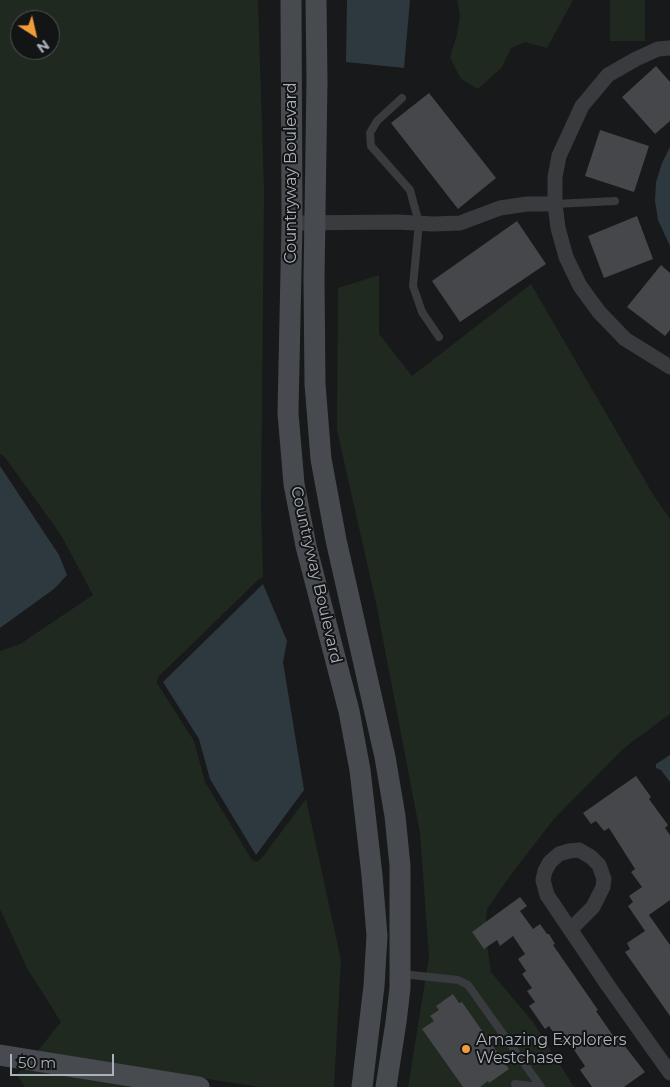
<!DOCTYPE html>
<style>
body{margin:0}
#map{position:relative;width:670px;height:1087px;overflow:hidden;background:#18191a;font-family:Montserrat,sans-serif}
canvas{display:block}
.north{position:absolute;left:10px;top:10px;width:50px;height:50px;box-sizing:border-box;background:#131415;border:1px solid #505357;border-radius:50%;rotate:145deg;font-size:14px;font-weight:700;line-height:20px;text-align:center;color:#abb1ba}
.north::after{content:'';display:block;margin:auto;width:18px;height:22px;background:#f19c3a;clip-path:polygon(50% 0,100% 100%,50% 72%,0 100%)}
.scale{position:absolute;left:10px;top:1054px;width:104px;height:22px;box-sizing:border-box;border:2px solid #abb1ba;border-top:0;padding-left:6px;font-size:15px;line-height:18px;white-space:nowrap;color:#abb1ba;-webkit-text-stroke:4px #131415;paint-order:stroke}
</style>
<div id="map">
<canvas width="670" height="1087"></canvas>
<div class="north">N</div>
<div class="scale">50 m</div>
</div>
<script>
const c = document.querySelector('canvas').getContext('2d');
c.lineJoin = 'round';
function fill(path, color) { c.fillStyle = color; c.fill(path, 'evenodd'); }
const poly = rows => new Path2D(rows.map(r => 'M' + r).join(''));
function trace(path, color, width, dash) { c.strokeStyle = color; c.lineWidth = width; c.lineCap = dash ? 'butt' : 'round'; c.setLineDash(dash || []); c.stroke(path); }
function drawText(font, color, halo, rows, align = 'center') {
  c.font = font + ' Montserrat,sans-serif'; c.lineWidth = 4; c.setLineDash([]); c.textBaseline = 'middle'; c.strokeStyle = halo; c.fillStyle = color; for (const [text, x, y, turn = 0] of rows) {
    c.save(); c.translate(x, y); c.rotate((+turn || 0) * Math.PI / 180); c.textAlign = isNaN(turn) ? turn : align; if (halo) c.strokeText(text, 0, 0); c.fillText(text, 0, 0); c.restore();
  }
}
fill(poly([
 [0,0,258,0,264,191,261,507,263,577,259,579,158,677,157,683,194,741,205,782,252,860,256,862,261,859,306,799,341,960,334,1087,260,1087,36,1053,61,1022,27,968,0,909,0,651,20,644,93,595,61,535,4,456,0,454],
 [20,20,50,20,50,50,20,50],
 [457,0,573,0,547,48,525,42,511,48,502,67,478,89,461,79,450,57,457,35,460,15],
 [610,0,645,0,645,41,610,41],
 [379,275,379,334,412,376,531,284,654,496,670,519,670,714,624,748,554,819,510,876,487,909,485,932,491,972,533,1022,574,1087,408,1087,429,957,420,833,376,603,337,430,338,288],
 [24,1066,160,1087,25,1087,17,1075]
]), '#202920');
fill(poly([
 [347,0,410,0,404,68,346,62],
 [670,147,670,246,658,220,655,201,656,182,662,163],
 [0,466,59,555,67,575,54,589,0,628],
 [263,584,287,641,283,662,304,790,256,855,210,779,199,739,163,682],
 [670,755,670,782,661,770,656,768,656,764]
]), '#2e393f');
fill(poly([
 [656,66,670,82,670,121,655,134,622,97],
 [429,93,496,178,458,209,391,123],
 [600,130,649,146,634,192,585,176],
 [637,216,653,259,604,278,588,236],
 [517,221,546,264,460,322,432,281],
 [661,265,670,273,670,330,665,336,627,307],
 [636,776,651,797,649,799,668,825,665,828,670,835,670,900,649,915,670,945,670,1016,625,952,630,949,627,943,645,931,628,906,633,902,629,896,642,887,631,872,635,869,609,828,604,831,596,821,591,824,583,813],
 [520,897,527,906,520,911,533,929,540,924,547,934,549,934,555,944,553,945,598,1010,596,1011,614,1037,617,1036,645,1072,624,1087,592,1087,580,1070,585,1066,572,1047,566,1041,562,1045,549,1026,545,1029,529,1006,535,1002,527,991,532,988,522,974,526,971,518,959,525,954,513,936,500,946,497,940,484,949,472,932],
 [453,994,459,1003,462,1002,509,1069,489,1083,488,1081,480,1087,463,1087,422,1029,434,1021,430,1016,439,1010,436,1006]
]), '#45474a');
trace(poly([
 [402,98,377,121,370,133,371,146,410,190,419,223,413,286,422,312,439,337],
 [555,204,615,201],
 [402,974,458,980,468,985,541,1087],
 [515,1084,540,1087]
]), '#393b3f', 8);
trace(poly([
 [555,204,558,228,566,257,580,286,599,312,625,339,670,367],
 [292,223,397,222,433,224,460,223,500,208,527,204,555,204,555,177,559,156,582,106,608,75,636,59,658,49,670,48],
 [571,929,593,907,603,887,604,879,599,865,591,857,579,850,569,851,559,854,550,862,545,871,543,880,547,895,609,987,670,1073]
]), '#393b3f', 15);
trace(poly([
 [291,0,292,223,288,413,294,484,306,546,349,711,360,770,372,875,377,936,374,986,362,1087],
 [316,0,317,81,314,279,315,384,321,459,336,540,385,757,395,816,400,866,400,988,396,1022,386,1087],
 [0,1055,199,1087]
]), '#474a4f', 21);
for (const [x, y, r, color] of [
 [466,1049,5,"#f19c3a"]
]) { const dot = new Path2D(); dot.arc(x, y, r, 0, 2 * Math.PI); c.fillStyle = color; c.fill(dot); trace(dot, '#131415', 2); }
drawText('16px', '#abb1ba', '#131415', [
 ["Countryway Boulevard",291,173,-90],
 ["Countryway Boulevard",316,575,77]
]);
drawText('16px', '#abb1ba', '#131415', [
 ["Amazing Explorers",476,1040],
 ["Westchase",476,1058]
], 'left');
</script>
